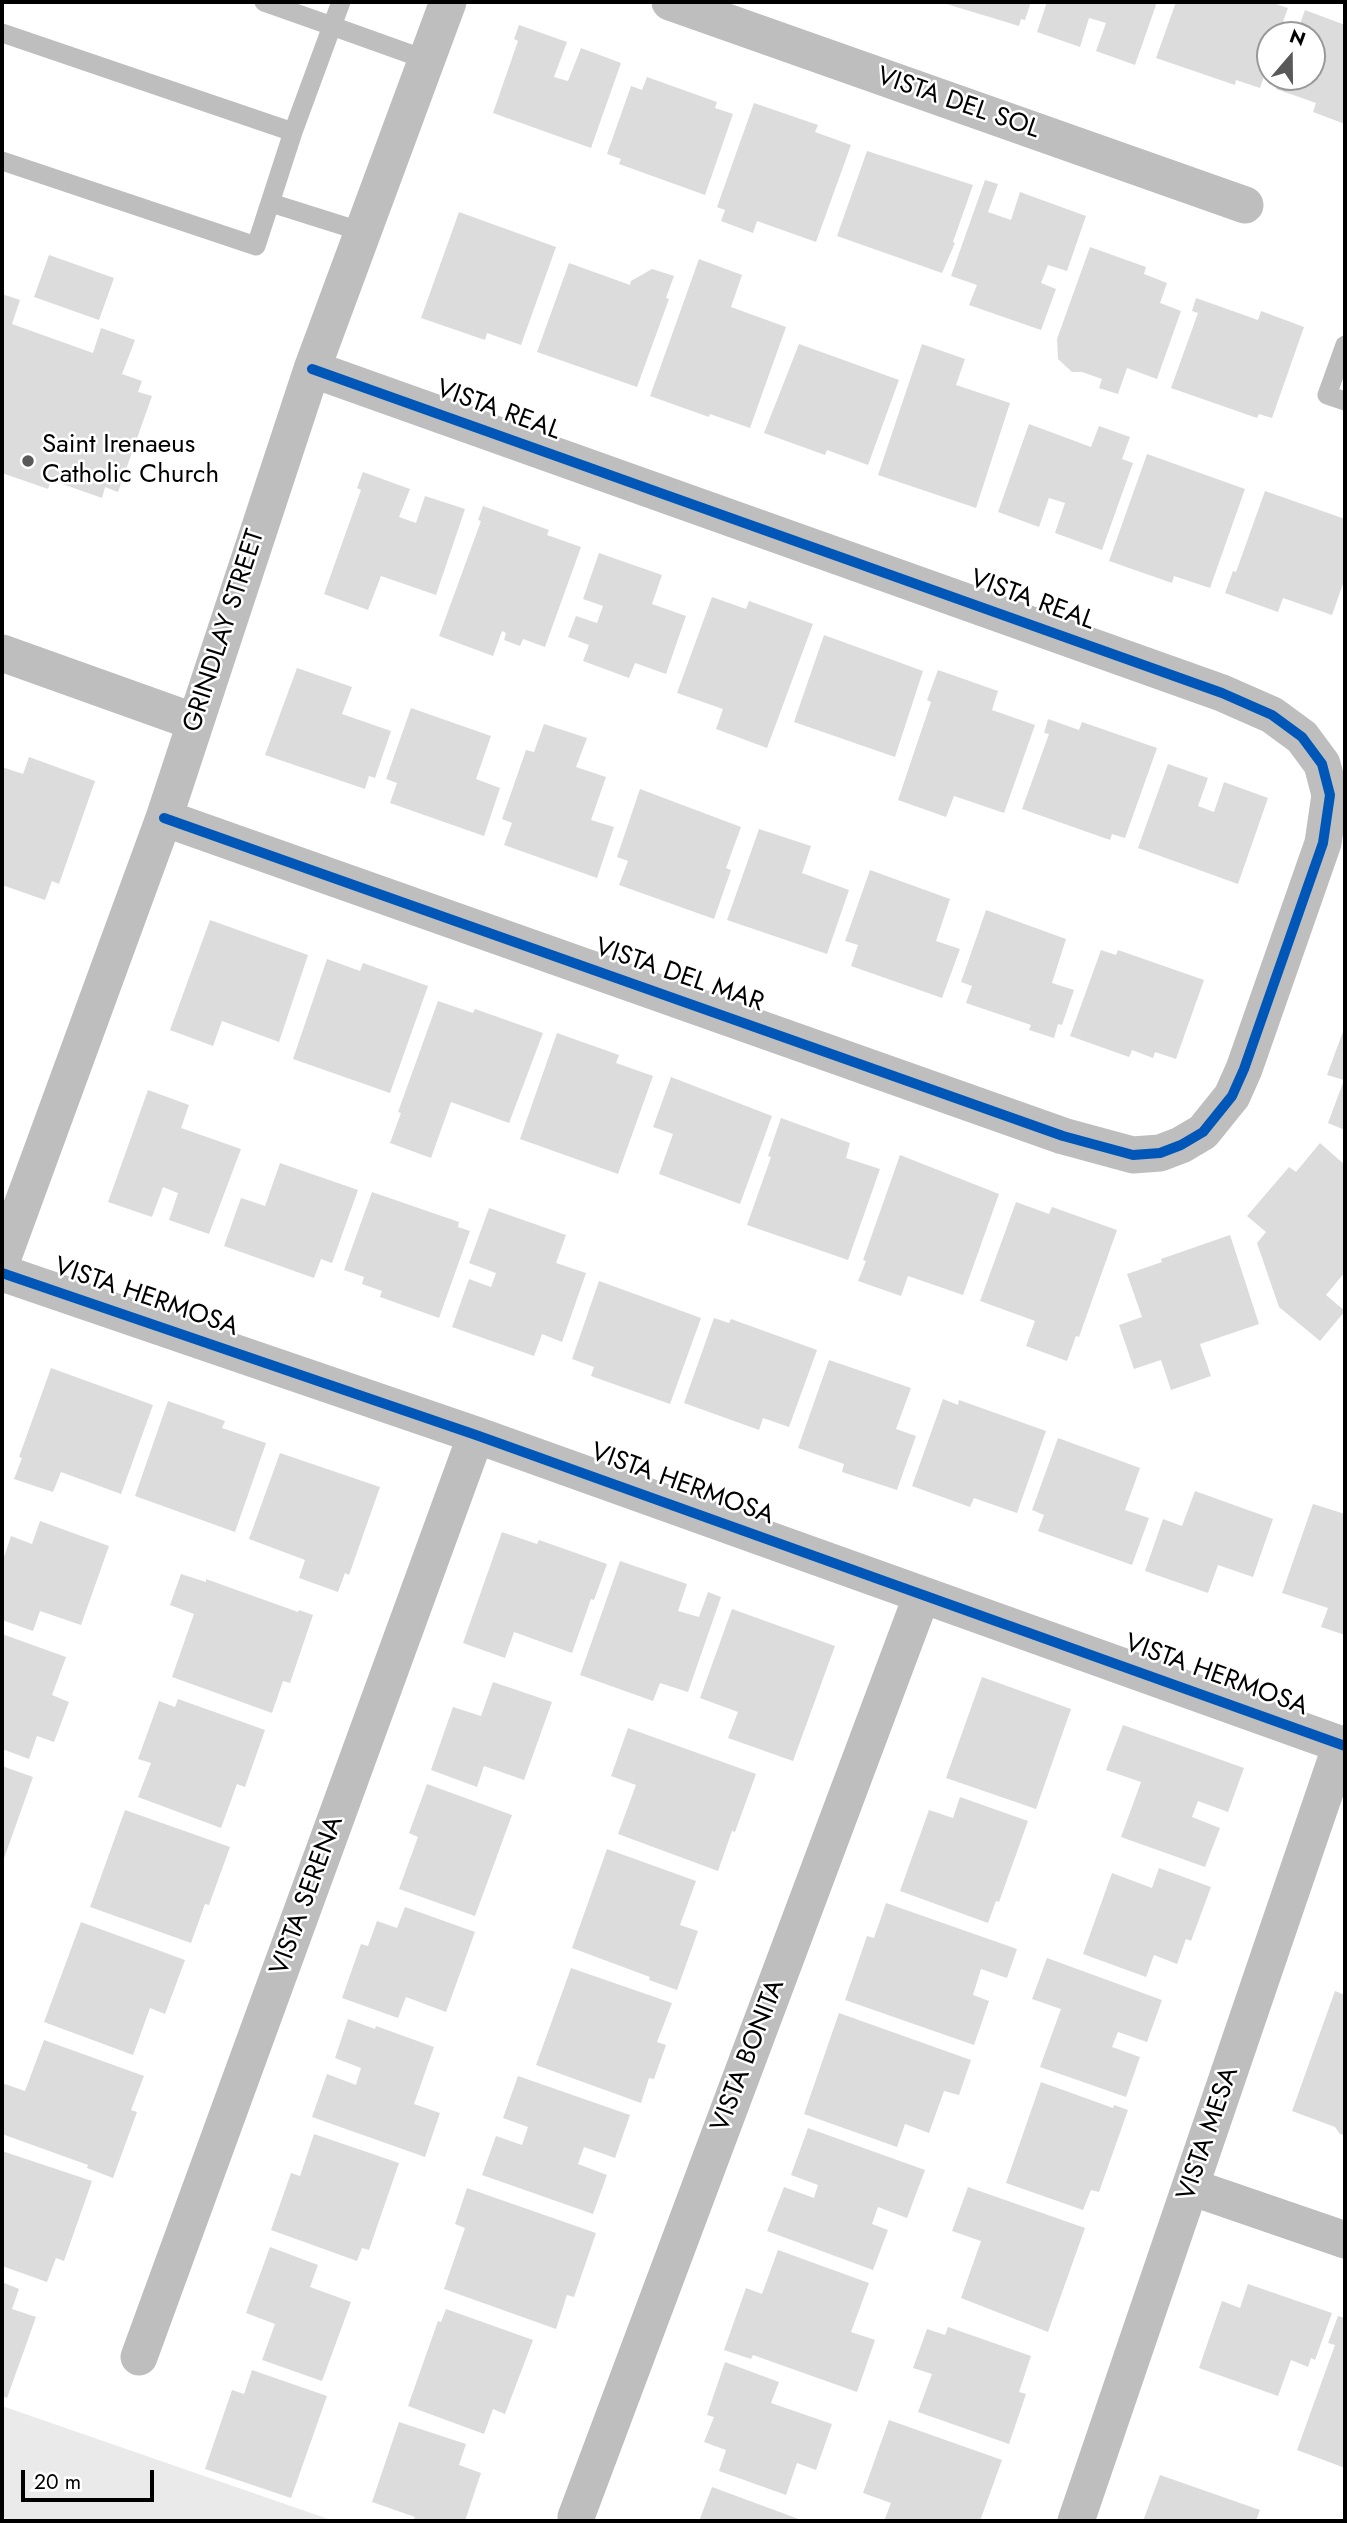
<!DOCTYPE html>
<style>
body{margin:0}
#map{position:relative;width:1347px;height:2523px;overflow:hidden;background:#fff;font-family:Jost,sans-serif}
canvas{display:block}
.frame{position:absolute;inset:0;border:4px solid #000;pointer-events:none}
.north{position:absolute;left:1256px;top:21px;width:70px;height:70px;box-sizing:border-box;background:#fff;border:2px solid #999;border-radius:50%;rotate:20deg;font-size:19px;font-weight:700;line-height:28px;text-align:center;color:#000}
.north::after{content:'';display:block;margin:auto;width:24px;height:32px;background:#595959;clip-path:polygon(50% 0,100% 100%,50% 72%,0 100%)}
.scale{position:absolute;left:21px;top:2470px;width:133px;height:32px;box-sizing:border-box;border:4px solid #000;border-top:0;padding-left:9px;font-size:21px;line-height:24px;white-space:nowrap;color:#000;-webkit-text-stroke:5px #fff;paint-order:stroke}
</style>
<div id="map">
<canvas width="1347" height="2523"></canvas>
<div class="frame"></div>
<div class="north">N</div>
<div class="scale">20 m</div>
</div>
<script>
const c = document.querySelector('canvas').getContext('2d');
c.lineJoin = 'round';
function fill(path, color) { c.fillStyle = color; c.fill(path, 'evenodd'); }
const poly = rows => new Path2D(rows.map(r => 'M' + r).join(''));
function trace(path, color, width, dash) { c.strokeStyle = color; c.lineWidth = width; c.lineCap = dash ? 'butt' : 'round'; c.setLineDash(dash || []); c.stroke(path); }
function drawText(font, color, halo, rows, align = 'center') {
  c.font = font + ' Jost,sans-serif'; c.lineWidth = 5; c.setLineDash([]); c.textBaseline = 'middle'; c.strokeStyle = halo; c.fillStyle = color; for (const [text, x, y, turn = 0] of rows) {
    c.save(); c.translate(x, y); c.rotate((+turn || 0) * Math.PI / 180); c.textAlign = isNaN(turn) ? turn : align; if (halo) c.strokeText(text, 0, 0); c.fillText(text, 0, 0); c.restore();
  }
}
fill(poly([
 [2,2406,334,2521,2,2521]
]), '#eaeaea');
fill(poly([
 [940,2,1031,2,1025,20,1021,19,1019,26],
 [1047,2,1157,2,1135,65,1096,51,1106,23,1089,18,1080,47,1037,32],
 [1176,2,1270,2,1288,8,1278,35,1270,35,1270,59,1260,88,1236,80,1235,85,1156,58],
 [1305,10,1345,25,1345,124,1313,112,1316,103,1276,89,1281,77,1312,77,1312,35,1296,35],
 [519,25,567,42,554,77,568,81,581,48,621,63,591,148,493,113,518,41,514,39],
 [647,77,717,102,715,108,733,114,705,195,619,164,621,159,607,154,631,86,642,90],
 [754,103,818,125,815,132,851,145,816,242,757,221,753,233,721,221,725,210,717,207],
 [867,151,973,185,953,242,955,243,942,273,837,236],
 [985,180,998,184,988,212,1011,220,1020,192,1086,216,1067,271,1048,265,1041,283,1056,289,1041,330,969,305,977,285,951,276],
 [459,212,556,247,521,345,487,333,485,340,421,318],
 [1090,247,1146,267,1144,274,1167,283,1160,303,1181,311,1157,379,1127,368,1118,394,1099,388,1102,379,1082,372,1072,372,1058,359,1057,339],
 [49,255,114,278,99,320,34,297],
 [699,259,742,275,731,307,786,327,750,428,710,414,709,417,650,396],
 [569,263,630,285,631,281,652,269,674,276,666,298,669,299,637,387,537,352],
 [2,294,20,300,12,324,93,353,101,328,135,340,122,374,142,381,138,392,152,396,118,492,105,487,102,498,51,480,48,489,2,473],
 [1196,298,1258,320,1261,311,1304,327,1272,418,1259,414,1257,418,1171,388,1198,313,1192,311],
 [799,344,899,380,868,465,827,450,825,455,764,433],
 [922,344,965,359,956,385,1010,403,976,508,878,475],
 [1029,424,1091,447,1099,426,1130,437,1122,459,1133,463,1102,550,1055,533,1065,503,1049,498,1039,527,998,512],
 [1147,454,1245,489,1210,588,1174,576,1172,583,1109,561],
 [363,472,410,489,399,517,416,523,425,496,465,509,436,595,381,576,368,610,324,594,361,490,357,488],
 [1265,491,1345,519,1345,578,1332,615,1283,598,1278,612,1225,593,1233,571,1236,572],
 [483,506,549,530,547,535,581,547,545,647,523,639,520,646,504,640,506,633,502,631,493,656,439,636,481,521,478,520],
 [599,553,662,575,652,604,686,616,666,674,635,663,629,678,583,661,589,645,568,637,576,616,597,623,603,606,583,599],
 [712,597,746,609,749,601,813,624,767,748,716,729,723,709,677,693],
 [824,635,923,671,895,757,794,722],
 [297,668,352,687,342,714,391,731,375,778,369,776,365,789,265,755],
 [938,670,998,691,992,710,1035,725,1004,813,954,796,946,817,898,800,931,702,927,700],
 [411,708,491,736,476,779,500,788,484,836,390,803,397,783,386,779],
 [1048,719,1079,730,1082,722,1157,748,1125,838,1112,834,1110,840,1022,809,1049,734,1044,733],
 [544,724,587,738,576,767,606,777,591,820,614,827,597,878,504,845,512,823,502,819,526,750,534,752],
 [29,757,95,781,59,884,52,881,45,900,2,885,2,767,23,774],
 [1168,764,1208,778,1198,806,1214,812,1224,782,1268,798,1238,884,1138,848],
 [640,789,741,827,726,868,731,870,714,919,619,885,628,861,617,857],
 [759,829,811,846,802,873,849,890,827,954,727,920],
 [870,870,950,899,936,941,960,949,942,998,851,966,858,945,845,941],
 [986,910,1066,939,1052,983,1074,990,1062,1025,1058,1024,1054,1038,1029,1030,1031,1025,966,1003,972,986,961,982],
 [210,920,308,955,279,1042,222,1021,213,1046,170,1030],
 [1101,950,1116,955,1118,950,1204,980,1176,1059,1155,1052,1153,1058,1132,1050,1129,1057,1070,1036],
 [327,959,360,971,363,963,428,986,390,1093,293,1059],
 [438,1001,473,1013,475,1009,543,1033,509,1123,451,1102,431,1158,390,1143,401,1113,398,1112],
 [1345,1026,1345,1130,1328,1123,1344,1080,1327,1075],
 [557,1033,619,1055,616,1063,653,1076,618,1174,520,1139],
 [671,1077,772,1116,740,1204,659,1174,673,1134,653,1127],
 [148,1090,189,1105,181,1128,241,1149,209,1234,169,1220,178,1193,163,1187,152,1217,108,1202],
 [781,1118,850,1143,846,1158,880,1169,848,1260,747,1225,771,1157,768,1156],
 [1320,1143,1345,1165,1345,1272,1326,1295,1345,1311,1320,1341,1279,1307,1257,1243,1266,1232,1247,1216,1289,1167,1296,1172],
 [900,1155,999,1194,963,1295,908,1276,901,1296,858,1281,866,1261,863,1260],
 [280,1163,358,1190,332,1263,321,1259,314,1278,224,1246,241,1198,265,1206],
 [372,1192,459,1222,458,1227,470,1231,439,1318,380,1297,382,1291,362,1284,364,1277,344,1270],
 [1016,1202,1049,1214,1052,1207,1117,1230,1079,1337,1076,1336,1067,1361,1026,1346,1035,1321,980,1301],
 [489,1208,566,1235,556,1263,586,1273,562,1342,542,1334,534,1356,452,1327,469,1279,491,1287,496,1273,469,1263],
 [1230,1235,1259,1324,1200,1344,1211,1376,1171,1390,1161,1360,1134,1369,1119,1325,1142,1317,1127,1274,1162,1262,1161,1259],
 [599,1281,701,1318,670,1404,591,1376,594,1367,572,1359],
 [714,1318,729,1323,731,1319,817,1350,789,1427,763,1418,759,1430,684,1403],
 [829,1360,911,1388,896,1429,916,1436,897,1490,842,1472,844,1464,798,1448],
 [51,1368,153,1405,121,1494,61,1472,53,1492,14,1479,22,1458,19,1457],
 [943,1399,958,1405,959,1400,1046,1431,1017,1513,974,1498,970,1507,912,1486],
 [168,1401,225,1421,222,1428,266,1443,235,1532,135,1496],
 [1058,1438,1140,1468,1125,1510,1149,1518,1132,1565,1038,1531,1044,1515,1032,1510],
 [280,1453,380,1487,349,1575,345,1573,338,1592,299,1578,305,1560,249,1539],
 [1195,1491,1273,1519,1253,1577,1218,1565,1208,1593,1145,1571,1163,1519,1182,1526],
 [1313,1504,1345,1514,1345,1635,1321,1627,1328,1608,1282,1593],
 [40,1521,109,1546,81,1625,40,1611,33,1631,2,1620,2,1559,3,1560,11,1536,32,1544],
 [502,1532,537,1544,539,1540,607,1564,594,1600,591,1599,572,1653,514,1632,505,1658,463,1643],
 [620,1561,687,1584,678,1611,699,1617,708,1592,721,1597,688,1692,660,1683,653,1701,580,1675],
 [181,1574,206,1582,206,1579,298,1612,299,1610,313,1615,290,1683,283,1681,272,1713,172,1677,194,1614,170,1605],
 [732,1609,835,1646,793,1761,728,1738,738,1712,700,1698],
 [2,1634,66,1657,52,1695,69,1702,54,1742,37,1736,29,1759,2,1749],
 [982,1677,1071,1709,1036,1809,946,1778],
 [493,1682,552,1702,524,1780,484,1766,477,1787,431,1770,453,1707,481,1716],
 [178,1699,265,1730,245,1787,237,1784,221,1828,138,1797,151,1763,138,1759,159,1701,175,1707],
 [1123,1725,1244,1768,1228,1812,1198,1801,1192,1817,1220,1828,1205,1867,1121,1837,1141,1782,1106,1770],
 [628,1728,756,1774,735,1832,732,1831,718,1871,618,1834,636,1785,611,1776],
 [2,1766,33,1777,2,1864],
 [427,1784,512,1815,475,1916,399,1889,418,1837,409,1833],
 [960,1797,1028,1821,999,1902,996,1901,988,1923,900,1891,929,1810,953,1818],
 [125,1810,230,1847,209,1905,205,1904,191,1943,90,1907],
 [607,1849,696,1881,680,1925,698,1931,677,1990,649,1980,650,1977,572,1948],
 [1159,1868,1211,1887,1191,1941,1186,1939,1177,1964,1154,1955,1146,1977,1083,1954,1112,1873,1152,1888],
 [886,1903,1017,1949,1007,1978,981,1969,973,1995,989,2001,974,2045,845,2000,867,1936,874,1938],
 [405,1907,475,1932,446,2012,406,1997,398,2018,342,1998,361,1944,368,1946,377,1921,397,1928],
 [81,1922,185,1960,165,2014,150,2008,133,2055,44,2022],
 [1047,1958,1162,2000,1147,2042,1118,2032,1112,2047,1140,2057,1126,2097,1040,2067,1061,2009,1032,1999],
 [571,1968,672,2003,657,2042,666,2045,654,2079,649,2078,641,2103,536,2065],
 [1335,1991,1345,1995,1345,2135,1340,2134,1335,2127,1292,2111],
 [839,2013,971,2060,959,2095,944,2091,929,2133,905,2124,897,2147,804,2114],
 [348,2019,375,2029,376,2026,434,2047,414,2104,440,2113,425,2157,312,2117,327,2074,356,2085,361,2068,335,2058],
 [44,2040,144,2076,131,2110,137,2112,113,2178,87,2168,88,2165,2,2134,2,2083,25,2091],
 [518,2076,630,2115,615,2158,584,2147,578,2164,607,2175,593,2214,482,2175,496,2136,522,2145,528,2127,503,2118],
 [1041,2082,1113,2108,1114,2105,1128,2110,1099,2192,1091,2190,1083,2210,1006,2183],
 [808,2128,925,2170,907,2218,878,2207,872,2224,888,2230,873,2270,767,2231,784,2187,814,2198,818,2185,791,2175],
 [314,2134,399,2163,369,2250,362,2248,357,2261,271,2230,291,2173,300,2176],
 [2,2151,92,2181,64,2261,56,2258,47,2282,2,2266],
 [968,2187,1085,2228,1048,2332,961,2298,981,2241,952,2231],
 [467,2188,596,2233,574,2297,567,2295,556,2329,444,2289,465,2228,455,2224],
 [270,2247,318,2265,310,2287,351,2302,322,2381,262,2360,275,2324,246,2313],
 [778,2250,869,2283,851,2332,875,2340,857,2392,753,2355,751,2359,724,2350,746,2288,762,2294],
 [2,2282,19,2289,12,2309,36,2317,7,2398,2,2396],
 [1248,2284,1332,2313,1315,2360,1311,2358,1308,2367,1291,2360,1278,2396,1199,2368,1222,2301,1240,2308],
 [446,2309,533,2340,505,2414,493,2409,484,2434,408,2406,438,2321,441,2322],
 [1338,2316,1345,2318,1345,2468,1297,2450,1335,2345,1328,2343],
 [948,2327,1031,2356,1019,2392,1026,2394,1009,2444,918,2412,932,2374,913,2368,927,2329,945,2335],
 [725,2362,779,2382,771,2403,832,2424,816,2470,797,2463,786,2495,719,2471,726,2450,704,2442,714,2417,707,2415],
 [252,2370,327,2396,291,2498,205,2469,232,2390,244,2394],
 [889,2420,1002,2460,980,2521,884,2521,891,2503,863,2493],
 [399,2422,466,2444,459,2465,481,2473,465,2521,413,2521,415,2517,372,2502],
 [1160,2475,1260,2510,1256,2521,1143,2521],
 [712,2487,804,2521,699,2521]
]), '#dcdcdc');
trace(poly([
 [264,2,332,26,341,2],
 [2,33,293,132],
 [2,161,256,246,293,132,332,26,427,60],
 [271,203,363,232],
 [1345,345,1327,395,1345,401]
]), '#bebebe', 19);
trace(poly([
 [670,2,1245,205],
 [2,653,195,722],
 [164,818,1063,1136,1133,1155,1160,1153,1181,1145,1203,1132,1232,1096,1244,1069,1323,843,1330,795,1322,764,1302,737,1272,715,1222,693,312,369],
 [2,1260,164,818,312,369,448,2],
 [2,1273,476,1435,1345,1746],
 [1191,2187,1345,2240],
 [139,2357,476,1435],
 [576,2517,922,1595],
 [1076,2521,1341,1745]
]), '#bebebe', 37);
trace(poly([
 [164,818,1063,1136,1133,1155,1160,1153,1181,1145,1203,1132,1232,1096,1244,1069,1323,843,1330,795,1322,764,1302,737,1272,715,1222,693,312,369],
 [2,1273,476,1435,1345,1746]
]), '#0057b8', 10);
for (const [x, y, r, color] of [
 [28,461,7,"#595959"]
]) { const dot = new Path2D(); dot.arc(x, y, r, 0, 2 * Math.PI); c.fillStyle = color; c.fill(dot); trace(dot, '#fff', 2.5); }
drawText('26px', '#000', '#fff', [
 ["VISTA DEL SOL",958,104,19],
 ["VISTA REAL",498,411,20],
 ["VISTA REAL",1032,601,20],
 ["GRINDLAY STREET",225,631,-72],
 ["VISTA DEL MAR",679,976,19],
 ["VISTA HERMOSA",146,1298,19],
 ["VISTA HERMOSA",682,1485,20],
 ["VISTA HERMOSA",1216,1676,20],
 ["VISTA SERENA",308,1896,-70],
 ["VISTA BONITA",749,2056,-69],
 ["VISTA MESA",1209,2134,-71]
]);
drawText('26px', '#000', '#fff', [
 ["Saint Irenaeus",42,446],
 ["Catholic Church",42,476]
], 'left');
</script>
